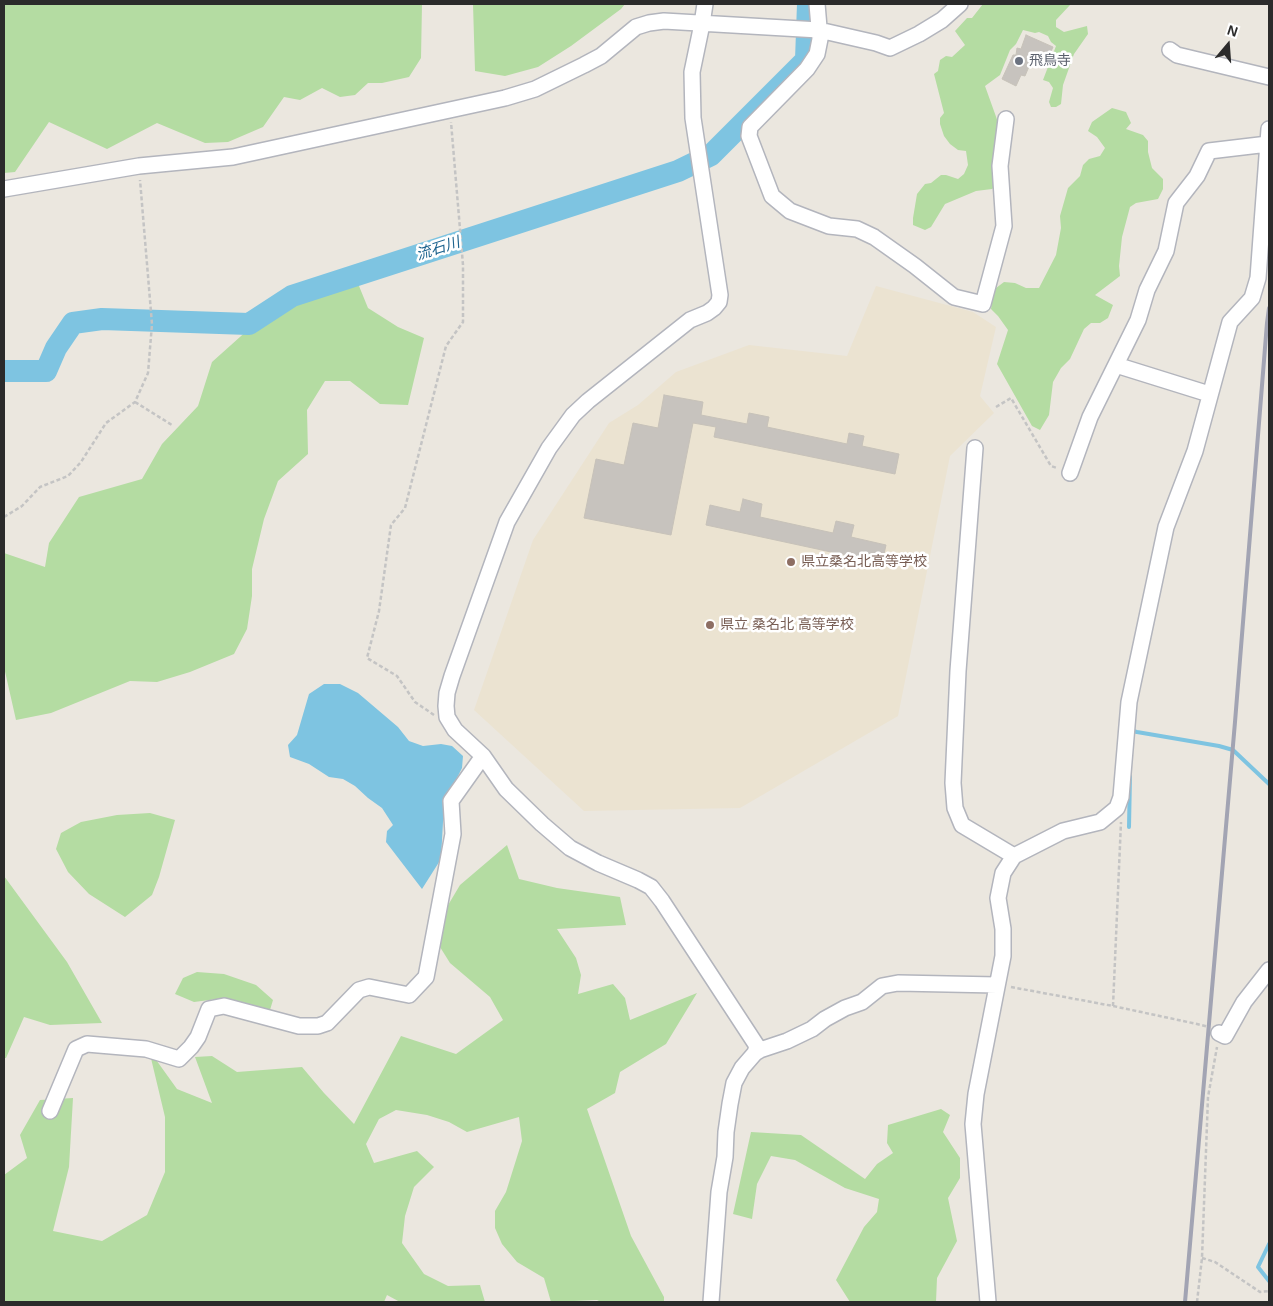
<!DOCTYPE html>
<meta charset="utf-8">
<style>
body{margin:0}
#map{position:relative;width:1273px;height:1306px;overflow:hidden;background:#ebe7df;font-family:Helvetica,sans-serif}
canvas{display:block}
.frame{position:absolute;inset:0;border:5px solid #2b2b2b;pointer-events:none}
.north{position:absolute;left:1203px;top:20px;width:50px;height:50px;-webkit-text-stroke:4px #fff;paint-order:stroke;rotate:18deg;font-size:14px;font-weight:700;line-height:20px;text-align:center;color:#2b2b2b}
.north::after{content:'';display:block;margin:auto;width:18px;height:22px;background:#2b2b2b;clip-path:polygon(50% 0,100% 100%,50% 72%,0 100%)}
</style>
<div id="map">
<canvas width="1273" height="1306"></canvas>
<div class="frame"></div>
<div class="north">N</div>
</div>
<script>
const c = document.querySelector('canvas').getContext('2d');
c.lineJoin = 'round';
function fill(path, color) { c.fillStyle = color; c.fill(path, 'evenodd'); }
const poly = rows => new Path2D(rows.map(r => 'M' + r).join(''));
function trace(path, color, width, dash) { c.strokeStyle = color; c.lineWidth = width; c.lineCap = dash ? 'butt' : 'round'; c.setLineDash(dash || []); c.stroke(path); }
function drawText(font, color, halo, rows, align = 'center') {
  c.font = font + ' Helvetica,"Noto Sans JP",sans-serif'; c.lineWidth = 5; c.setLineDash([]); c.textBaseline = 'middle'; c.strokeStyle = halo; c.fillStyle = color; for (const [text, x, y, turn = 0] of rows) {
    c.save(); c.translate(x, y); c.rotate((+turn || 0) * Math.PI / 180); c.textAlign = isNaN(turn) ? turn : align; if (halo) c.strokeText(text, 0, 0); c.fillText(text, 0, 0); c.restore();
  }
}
fill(poly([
 [876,286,973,312,996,327,980,396,994,413,950,456,898,716,740,808,584,811,474,710,533,540,609,423,638,405,676,372,749,345,847,356]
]), '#ebe3d1');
fill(poly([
 [4,4,422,4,421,58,409,77,382,83,368,83,355,95,340,97,322,88,300,100,284,97,263,127,228,142,205,143,157,123,107,149,49,122,15,172,4,173],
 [473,4,625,4,621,9,571,46,538,67,505,76,475,71],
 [983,4,1071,4,1056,20,1056,27,1064,32,1087,26,1088,34,1074,54,1063,85,1061,104,1056,107,1051,107,1049,102,1053,88,1049,82,1043,80,1056,46,1051,42,1048,36,1039,32,1035,33,1023,30,1016,44,1010,50,1000,75,985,86,999,125,995,157,992,167,998,180,996,186,992,189,976,191,945,204,931,227,925,230,913,225,913,218,917,194,925,184,931,183,941,175,946,175,958,179,964,174,968,165,966,151,958,150,950,144,944,136,940,124,940,118,944,113,934,74,938,71,940,60,946,56,952,57,965,45,955,31,967,18,972,18],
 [1112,108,1126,112,1131,123,1126,129,1143,135,1148,141,1148,152,1152,168,1163,179,1163,189,1158,199,1136,203,1130,207,1122,237,1119,266,1120,276,1095,295,1113,305,1108,318,1100,323,1091,323,1084,329,1070,359,1061,368,1053,382,1049,415,1040,430,1032,426,997,364,1008,330,998,316,991,309,993,295,996,288,1004,282,1015,283,1026,288,1039,288,1056,255,1061,228,1060,216,1068,188,1080,176,1083,165,1089,159,1100,156,1105,148,1097,137,1088,131,1092,122],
 [342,285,359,286,368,308,398,327,424,338,408,405,380,404,350,381,325,381,307,410,308,454,278,481,264,519,252,569,252,596,247,629,234,654,190,672,157,682,130,681,51,713,16,720,4,667,4,553,45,567,49,543,79,497,142,479,162,444,198,406,212,362,250,328,295,299],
 [150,813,175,820,159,877,152,895,125,917,89,894,68,872,56,849,61,833,81,822,117,815],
 [507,845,519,879,557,888,620,897,626,925,557,929,576,958,581,975,578,994,613,984,625,998,630,1020,697,993,666,1044,620,1072,615,1093,587,1109,631,1236,664,1297,664,1302,601,1302,597,1300,551,1302,544,1278,517,1262,502,1244,495,1228,495,1211,506,1192,522,1141,519,1117,467,1132,449,1122,427,1115,396,1110,379,1119,366,1144,374,1163,417,1151,434,1167,414,1187,405,1216,402,1243,424,1274,448,1286,480,1285,485,1302,400,1302,387,1295,384,1302,4,1302,4,1175,27,1158,20,1135,40,1100,73,1098,69,1167,53,1231,102,1241,147,1215,165,1172,165,1117,149,1050,177,1089,212,1103,195,1057,212,1056,237,1072,302,1067,324,1093,354,1124,401,1036,456,1054,503,1020,490,997,450,963,440,947,441,917,460,885],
 [4,876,67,962,102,1023,50,1025,24,1017,6,1058,4,1058],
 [197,972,224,974,256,985,273,1000,270,1010,253,1007,225,998,194,1002,175,994,183,978],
 [941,1109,950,1115,943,1132,960,1158,960,1178,948,1198,957,1241,937,1278,936,1302,850,1302,836,1280,864,1227,877,1212,879,1199,845,1188,795,1160,771,1156,757,1184,752,1219,733,1214,751,1132,801,1135,865,1179,877,1164,893,1153,887,1143,888,1125]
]), '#b4dca2');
fill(poly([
 [324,684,340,684,358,693,398,727,409,741,423,746,441,744,452,746,463,756,462,768,453,786,447,805,443,822,441,859,422,889,386,842,387,831,393,825,382,808,368,798,355,786,343,779,329,777,309,764,290,757,288,745,297,735,309,694]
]), '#7ec4e1');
trace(poly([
 [1132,735,1133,731,1137,732,1219,746,1233,750,1269,784],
 [1129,827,1130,776],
 [1269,1244,1258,1267,1269,1281]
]), '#7ec4e1', 4);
trace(poly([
 [4,371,46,371,56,348,73,323,102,319,249,324,292,296,678,171,711,155,806,60,808,4]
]), '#7ec4e1', 22);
const building = poly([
 [1026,35,1053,47,1048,58,1035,52,1025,76,1021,75,1016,86,1002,79,1013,55,1016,55,1017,48,1021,49,1026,35],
 [664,395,703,402,701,415,747,424,749,413,769,417,767,427,847,444,849,433,864,436,862,446,899,454,895,474,714,437,716,427,693,423,671,535,584,518,596,459,624,465,633,423,658,428,664,395],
 [743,499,762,504,760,517,833,533,836,521,854,525,851,537,886,545,882,563,706,525,710,505,740,512,743,499]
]);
fill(building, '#c7c3be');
trace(building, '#c7c2b9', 1);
const minor = poly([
 [705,4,702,24,692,72,693,118,720,295,719,302,714,308,707,313,690,320,588,401,573,415,549,448,507,522,452,676,447,693,446,706,447,717,455,730,483,756,506,789,542,824,570,848,598,863,638,880,651,887,662,901,757,1046,755,1053,742,1068,734,1083,730,1104,726,1132,725,1157,719,1192,711,1302],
 [817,4,820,39,817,54,807,69,750,127,749,136,772,196,790,211,829,226,857,229,874,237,915,266,954,297,983,304,1004,226,1000,166,1006,119],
 [1170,50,1177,55,1269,77],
 [4,189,139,166,233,157,505,98,535,89,584,65,601,56,636,27,649,23,664,21,819,30,876,43,890,48,919,34,942,20,960,4],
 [1116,365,1209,394],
 [975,448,958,671,953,783,955,808,962,825,1014,856],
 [1070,473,1090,417,1138,320,1147,290,1166,251,1176,203,1197,176,1209,151,1268,144],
 [1219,1033,1225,1036,1244,1002,1269,970],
 [755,1053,760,1050,787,1041,812,1029,825,1019,845,1008,862,1002,882,986,898,983,997,985],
 [50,1111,76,1049,87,1044,146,1049,179,1059,191,1047,198,1037,209,1009,224,1006,299,1026,318,1026,327,1023,359,990,369,987,409,995,426,977,453,834,451,801,483,756],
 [988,1302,973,1124,976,1094,1003,956,1003,929,998,898,1003,873,1014,856,1063,831,1100,822,1117,808,1121,797,1129,702,1166,527,1195,451,1230,322,1252,298,1258,278,1269,129]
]);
trace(minor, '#b3b5bd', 18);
trace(poly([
 [135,402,172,425],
 [996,407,1011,398,1051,466,1057,468],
 [4,517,22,506,40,487,68,476,81,462,106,423,135,402,148,373,152,324,140,180],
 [434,715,415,702,397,676,367,658,379,611,391,525,405,508,446,346,463,322,463,265,451,122],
 [1011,987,1113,1006,1197,1024,1209,1027],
 [1113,1006,1121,822],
 [1202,1258,1215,1262,1260,1292,1269,1291],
 [1197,1302,1202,1258,1208,1097,1217,1047]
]), '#c4c4c4', 2.5, [4, 2.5]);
trace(minor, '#fff', 15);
trace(poly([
 [1185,1302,1235,722,1267,323,1269,308]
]), '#a2a4b3', 4);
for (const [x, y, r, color] of [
 [1019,61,5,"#6b7280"],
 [791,562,5,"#8d6e63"],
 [710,625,5,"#8d6e63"]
]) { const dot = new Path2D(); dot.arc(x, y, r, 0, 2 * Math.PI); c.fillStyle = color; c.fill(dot); trace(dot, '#fff', 2); }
drawText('14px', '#5b616d', '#fff', [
 ["飛鳥寺",1029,61]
], 'left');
drawText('14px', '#785e54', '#fff', [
 ["県立桑名北高等学校",801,562],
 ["県立 桑名北 高等学校",720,625]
], 'left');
drawText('italic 15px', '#1d638e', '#fff', [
 ["流石川",438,249,-18]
]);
</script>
